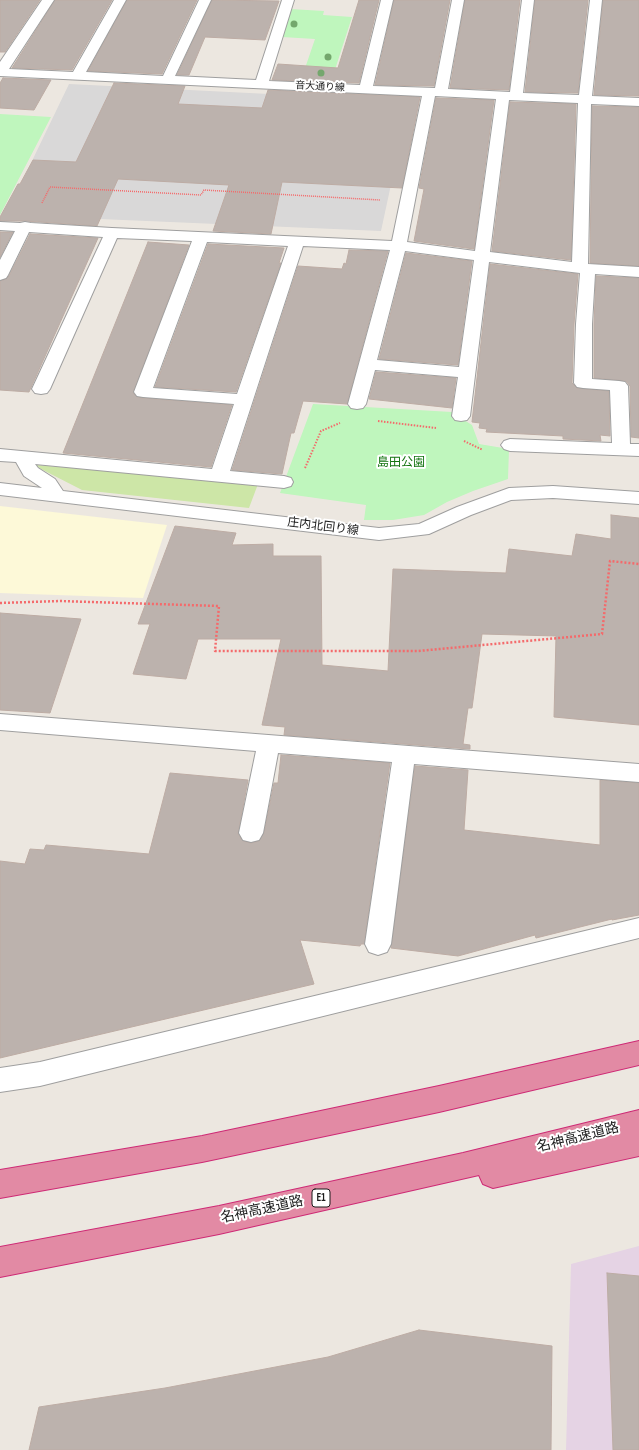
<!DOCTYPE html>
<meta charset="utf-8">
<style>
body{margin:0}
canvas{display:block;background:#ece7e0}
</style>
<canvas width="639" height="1450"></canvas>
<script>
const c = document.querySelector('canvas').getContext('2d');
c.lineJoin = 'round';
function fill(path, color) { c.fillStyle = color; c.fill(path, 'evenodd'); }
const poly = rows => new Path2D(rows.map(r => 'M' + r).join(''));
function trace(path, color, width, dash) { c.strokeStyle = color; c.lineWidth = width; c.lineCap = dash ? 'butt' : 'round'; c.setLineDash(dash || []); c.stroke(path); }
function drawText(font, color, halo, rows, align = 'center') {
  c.font = font + ' "Sofia Sans Condensed","Noto Sans JP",sans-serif'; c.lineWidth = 4; c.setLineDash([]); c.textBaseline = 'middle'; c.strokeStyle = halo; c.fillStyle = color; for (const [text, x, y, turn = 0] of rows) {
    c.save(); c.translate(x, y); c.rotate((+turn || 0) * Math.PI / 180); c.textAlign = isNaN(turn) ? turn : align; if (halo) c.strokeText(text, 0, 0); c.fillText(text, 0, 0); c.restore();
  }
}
fill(poly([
 [69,84,409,101,381,231,6,215]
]), '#d9d8d8');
fill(poly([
 [639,1246,639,1450,566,1450,571,1264]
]), '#e5d3e4');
fill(poly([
 [0,506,167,525,143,598,0,593]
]), '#fdf9d8');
fill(poly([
 [36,465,258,484,249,508,82,490,41,469]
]), '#cde6a7');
fill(poly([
 [290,9,324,11,323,15,352,17,331,82,301,80,315,39,282,37],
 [0,114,51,117,0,215],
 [313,404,452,412,452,418,464,420,472,425,479,444,509,449,508,479,473,491,447,502,424,515,393,520,364,520,366,505,280,493]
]), '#bff6bd');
const building = poly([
 [0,0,40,0,5,52,0,52,0,0],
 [55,0,112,0,72,70,12,68,55,0],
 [127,0,197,0,162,74,88,71,127,0],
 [212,0,279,1,265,40,205,37,189,75,177,75,212,0],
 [359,0,379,0,359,83,272,80,278,64,338,68,359,0],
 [394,0,450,0,434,86,375,85,394,0],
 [465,0,520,0,509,90,450,88,465,0],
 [535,0,588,0,578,93,525,92,535,0],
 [603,0,639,0,639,96,594,95,603,0],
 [3,78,51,80,34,110,0,108,0,83,3,78],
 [114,83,185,86,178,104,262,108,268,90,420,97,402,188,282,182,271,234,213,231,229,185,118,179,97,226,25,221,0,221,0,217,18,184,20,184,33,160,76,162,114,83],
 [436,98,494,100,474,249,414,241,424,189,419,188,436,98],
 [510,102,576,104,571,260,492,251,510,102],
 [592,106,639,107,639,266,590,263,592,106],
 [0,232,13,232,0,257,0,232],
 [30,234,98,238,29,392,0,390,0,281,6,279,9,276,30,234],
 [148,242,189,245,133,393,137,397,143,398,232,405,211,467,63,453,148,242],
 [208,244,284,248,279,263,281,263,236,392,155,387,208,244],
 [349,250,388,251,347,404,303,401,294,433,291,433,282,474,232,470,298,266,342,269,344,263,346,264,349,250],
 [406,253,472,261,458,365,379,359,406,253],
 [490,264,578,274,574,324,572,383,577,388,609,391,610,436,600,435,601,441,563,439,563,436,486,432,487,429,479,428,480,423,472,422,490,264],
 [596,276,639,278,639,438,631,437,630,386,626,381,594,378,594,324,596,276],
 [376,372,456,378,452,408,369,399,376,372],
 [611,515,639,518,639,725,554,717,556,636,482,634,472,708,468,708,463,744,470,745,470,749,284,735,285,727,262,725,281,639,198,639,186,679,133,674,150,624,138,624,175,526,236,533,232,545,273,544,273,556,321,556,322,665,388,671,393,569,506,573,509,549,572,556,576,534,611,539,611,515],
 [0,613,81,619,50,713,0,710,0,613],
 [281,755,390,763,364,944,361,944,360,946,300,940,314,984,0,1058,0,861,25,864,30,849,44,850,46,845,149,854,170,773,248,780,238,834,243,841,251,843,259,841,264,833,274,783,278,783,281,755],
 [415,766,468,770,464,830,600,845,600,780,639,783,639,915,612,920,612,919,536,938,535,935,458,956,391,948,415,766],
 [607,1273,639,1276,639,1450,613,1450,607,1273],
 [419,1330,552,1346,551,1450,29,1450,39,1407,165,1388,328,1357,419,1330]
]);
fill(building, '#bcb2ad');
trace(building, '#bdaca4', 1);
const minor = poly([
 [42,0,54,0,9,69,73,72,114,0,126,0,86,72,163,76,199,0,211,0,175,76,256,80,282,0,294,0,269,81,360,85,381,0,393,0,373,86,435,88,452,0,464,0,448,89,510,92,522,0,534,0,523,93,579,95,590,0,602,0,592,96,639,98,639,106,591,104,588,264,639,267,639,277,595,274,592,324,592,379,619,381,625,382,628,386,630,444,639,444,639,456,510,451,504,449,501,445,504,441,510,439,612,443,610,390,583,388,577,387,574,383,576,324,580,273,489,262,470,416,467,420,461,421,455,420,452,416,458,377,375,370,366,404,363,408,357,409,351,408,348,404,390,250,303,246,230,471,284,476,291,478,293,482,291,486,284,488,35,464,38,468,55,479,63,491,379,528,419,524,457,507,509,488,553,486,639,492,639,504,553,498,511,500,471,515,429,534,379,540,0,495,0,483,42,488,24,476,16,462,0,461,0,449,212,469,234,404,143,397,137,396,134,392,192,241,117,238,50,389,47,393,41,394,35,393,32,389,103,237,29,232,8,275,6,278,0,280,0,260,15,231,0,230,0,222,20,223,25,222,31,223,112,228,392,241,422,96,0,76,0,62,42,0],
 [435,96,496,99,475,251,407,242,435,96],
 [509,100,578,103,572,262,490,252,509,100],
 [207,242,288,246,237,394,153,388,207,242],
 [405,251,474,260,459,367,377,360,405,251],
 [0,714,639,764,639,782,414,764,391,944,387,952,378,955,369,952,365,944,392,762,278,753,263,833,259,840,251,842,243,840,239,833,256,751,0,730,0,714],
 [639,918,639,938,40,1086,0,1092,0,1068,40,1062,639,918]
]);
const highway = poly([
 [639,1041,639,1065,439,1112,202,1162,0,1198,0,1170,202,1136,439,1086,639,1041],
 [639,1110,639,1156,493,1188,483,1184,479,1175,219,1234,0,1277,0,1247,219,1206,463,1153,639,1110]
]);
trace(minor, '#9f9f9f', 2);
trace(highway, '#ce2a75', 2);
trace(poly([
 [42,203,50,187,201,195,204,190,380,200]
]), '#f46a6b', 1.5, [1, 1]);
trace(poly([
 [378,421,436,428],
 [464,441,483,450],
 [305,468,321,431,340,423]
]), '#f46a6b', 2, [1.5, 1.5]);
trace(poly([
 [0,603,60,601,219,606,215,651,418,651,602,634,610,561,639,564]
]), '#f46a6b', 2.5, [2, 2]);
fill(minor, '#fff');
fill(highway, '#e28aa4');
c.fillStyle = '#74a76d';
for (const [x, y] of [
 [294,24],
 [328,57],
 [321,73]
]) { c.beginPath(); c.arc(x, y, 3.5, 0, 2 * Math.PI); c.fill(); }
drawText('10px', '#1b1b1b', '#fff', [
 ["音大通り線",320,87,3]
]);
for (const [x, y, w] of [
 [321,1198,18]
]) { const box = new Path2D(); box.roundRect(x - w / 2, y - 9, w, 18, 3); c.fillStyle = '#fff'; c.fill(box); trace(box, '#1b1b1b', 1); }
drawText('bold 11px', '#1b1b1b', null, [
 ["E1",321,1198]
]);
drawText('12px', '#12730f', '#fff', [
 ["島田公園",401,463]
]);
drawText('12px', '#1b1b1b', '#fff', [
 ["庄内北回り線",323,527,7]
]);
drawText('14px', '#1b1b1b', '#fff', [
 ["名神高速道路",578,1138,-14],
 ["名神高速道路",262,1210,-12]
]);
</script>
